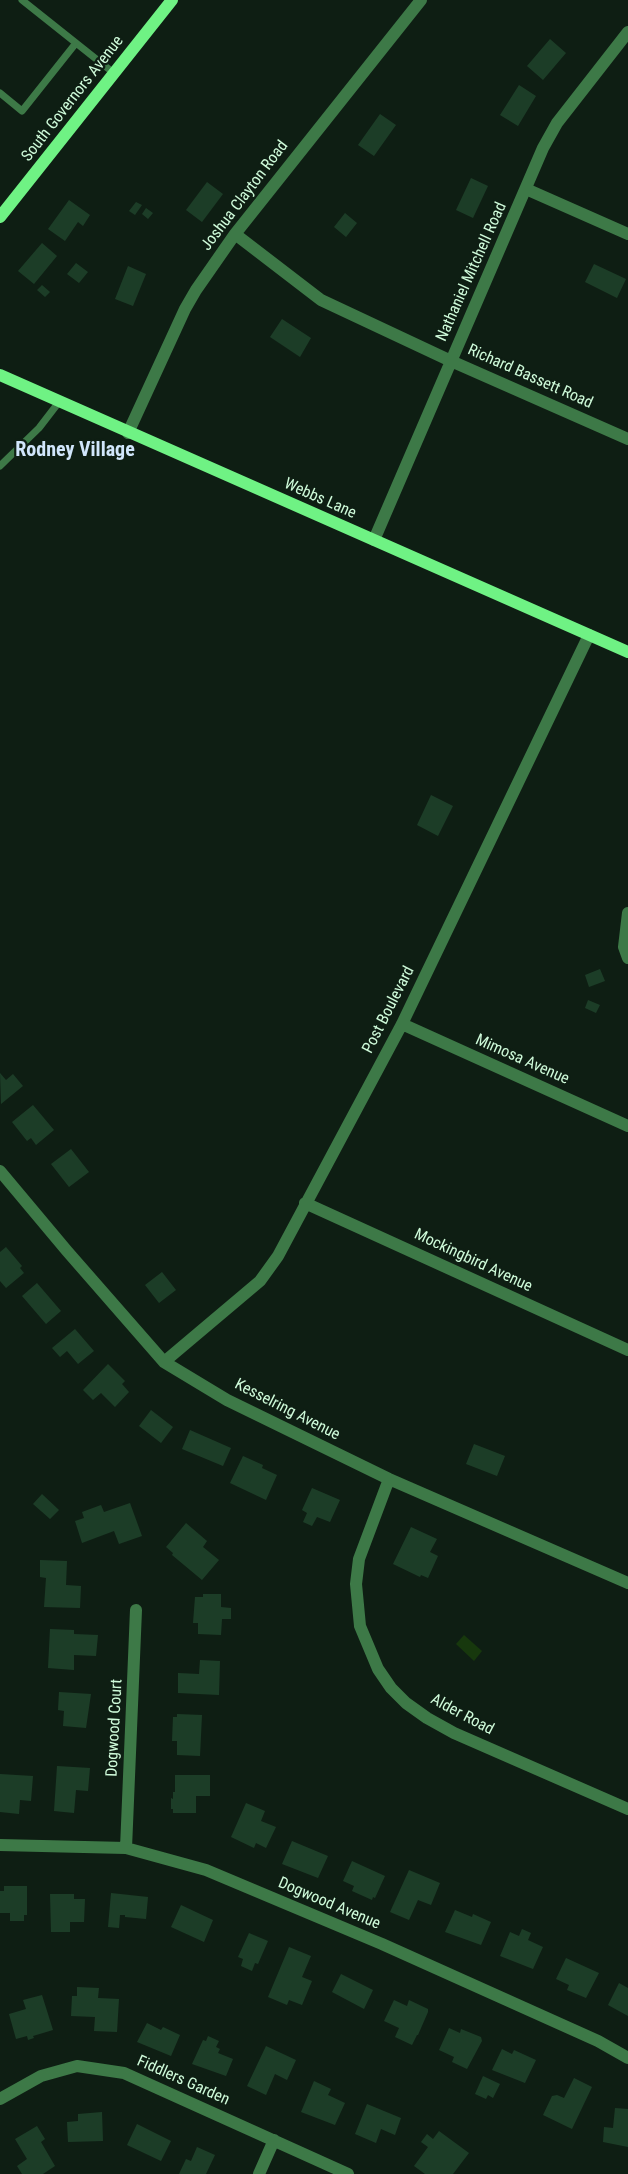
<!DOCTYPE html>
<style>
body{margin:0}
canvas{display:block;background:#0e1e13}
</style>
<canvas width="628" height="2174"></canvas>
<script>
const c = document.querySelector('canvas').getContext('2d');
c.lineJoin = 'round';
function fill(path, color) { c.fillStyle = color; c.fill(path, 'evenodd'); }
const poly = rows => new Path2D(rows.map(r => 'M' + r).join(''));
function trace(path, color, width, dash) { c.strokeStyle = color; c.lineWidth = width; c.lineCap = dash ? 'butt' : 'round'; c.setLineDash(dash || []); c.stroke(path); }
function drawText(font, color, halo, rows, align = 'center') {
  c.font = font + ' "Roboto Condensed",sans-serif'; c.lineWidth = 4.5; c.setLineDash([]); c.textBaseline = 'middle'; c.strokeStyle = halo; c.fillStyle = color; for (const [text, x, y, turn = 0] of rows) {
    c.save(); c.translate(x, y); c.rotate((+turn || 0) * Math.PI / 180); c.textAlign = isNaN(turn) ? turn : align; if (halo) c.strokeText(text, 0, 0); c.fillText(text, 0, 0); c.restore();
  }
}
fill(poly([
 [464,1635,482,1651,474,1661,456,1644]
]), '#17380d');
fill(poly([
 [550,39,566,53,543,80,527,66],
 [519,85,536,96,518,126,500,115],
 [380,114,396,125,374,156,358,145],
 [471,178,488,186,473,218,456,210],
 [207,182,223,194,202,222,186,210],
 [69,200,90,215,83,226,78,222,65,241,48,229],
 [136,202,142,205,135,215,129,211],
 [146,208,153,213,148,219,142,214],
 [345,213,357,223,346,237,334,227],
 [42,243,57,256,34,284,18,271],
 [76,263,88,272,79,283,67,274],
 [594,264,626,279,617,298,585,282],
 [128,266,146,274,133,306,115,299],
 [42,285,50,292,45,297,37,290],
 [282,319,311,338,300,357,270,337],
 [431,795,453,806,438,836,417,825],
 [600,969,605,981,589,987,585,975],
 [588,1000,600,1005,596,1013,585,1008],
 [0,1073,6,1080,13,1074,23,1086,1,1104],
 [33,1105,54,1130,36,1145,31,1138,27,1141,12,1122],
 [71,1149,89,1172,69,1187,51,1164],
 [6,1247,22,1266,20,1268,24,1273,6,1288,0,1281,0,1252],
 [162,1272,176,1290,159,1303,145,1285],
 [37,1283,61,1311,46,1324,22,1296],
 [75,1329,94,1351,78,1364,67,1351,60,1357,52,1348],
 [108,1364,125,1381,122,1384,129,1392,115,1407,101,1393,93,1400,83,1390],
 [151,1410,173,1427,161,1443,139,1426],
 [190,1430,231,1448,223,1466,182,1449],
 [474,1444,505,1456,497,1476,466,1464],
 [243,1456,263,1465,262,1468,277,1475,266,1500,230,1483],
 [312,1488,340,1500,330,1522,317,1517,312,1526,303,1522,307,1513,302,1510],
 [42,1494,59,1510,50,1519,33,1504],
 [130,1503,142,1536,119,1544,114,1531,82,1543,75,1521,84,1518,82,1512,101,1505,104,1512],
 [186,1523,207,1541,203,1547,219,1560,202,1580,172,1555,173,1553,166,1547],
 [411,1527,437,1539,430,1552,438,1556,428,1578,421,1575,420,1577,393,1564],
 [40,1560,67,1561,66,1585,81,1586,80,1608,44,1607,46,1578,40,1577],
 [203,1594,221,1594,221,1607,231,1608,231,1619,222,1619,221,1635,198,1634,198,1623,193,1623,195,1597,203,1597],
 [50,1629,74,1630,74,1634,98,1635,96,1656,74,1655,74,1670,48,1668],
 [200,1660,220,1661,219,1695,178,1693,178,1673,199,1674],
 [59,1692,91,1694,86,1728,63,1726,64,1711,58,1710],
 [177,1714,202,1715,200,1756,177,1755,177,1741,172,1741,173,1717,177,1717],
 [57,1766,90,1768,88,1791,76,1790,74,1813,54,1811],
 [0,1774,33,1776,31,1801,20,1800,19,1814,0,1812],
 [175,1775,210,1775,210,1796,196,1796,196,1813,173,1813,173,1809,171,1809,171,1798,173,1799,173,1792,175,1792],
 [246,1803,265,1811,261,1821,276,1827,266,1848,256,1843,254,1848,231,1837],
 [292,1841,328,1856,318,1878,282,1864],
 [352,1861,385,1876,375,1898,373,1897,372,1900,352,1891,354,1886,343,1881],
 [409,1870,440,1883,431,1905,418,1900,409,1920,390,1912],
 [4,1886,27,1886,27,1915,24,1915,24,1921,10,1921,10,1913,0,1913,0,1891,4,1891],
 [111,1893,148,1897,146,1919,125,1917,125,1915,120,1915,119,1928,108,1927],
 [50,1894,74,1894,74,1899,85,1899,84,1922,70,1922,70,1932,51,1932],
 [181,1905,213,1920,204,1942,171,1927],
 [455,1910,472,1917,473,1914,491,1922,481,1945,445,1932],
 [522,1929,531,1933,528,1940,543,1947,533,1969,500,1956,510,1932,519,1936],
 [249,1933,268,1941,258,1964,255,1963,252,1971,241,1966,243,1959,238,1957],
 [289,1947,311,1956,302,1977,312,1981,302,2005,289,2000,287,2005,268,1997],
 [566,1958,599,1973,586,1998,567,1990,569,1985,556,1979],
 [341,1974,373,1990,364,2009,332,1992],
 [619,1983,628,1988,628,2016,608,2005],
 [77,1987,99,1988,98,1998,119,1999,117,2032,94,2031,95,2017,71,2016,72,1996,77,1996],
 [42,1995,53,2030,33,2036,34,2038,28,2040,27,2036,16,2039,9,2014,26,2009,23,2000],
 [394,2000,407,2006,409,2000,428,2009,428,2012,418,2035,417,2035,412,2045,395,2037,399,2028,384,2021],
 [147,2023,161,2030,163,2027,180,2035,171,2056,137,2042],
 [449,2028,460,2033,461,2029,481,2037,482,2041,467,2069,452,2062,454,2057,439,2050],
 [208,2036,219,2041,216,2047,220,2049,218,2053,233,2059,226,2076,192,2064,203,2040,206,2041],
 [266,2046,296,2060,287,2080,275,2074,266,2095,247,2086],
 [502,2049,512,2054,514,2050,536,2060,525,2083,492,2070],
 [483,2076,500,2084,493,2098,488,2095,486,2099,475,2094],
 [574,2078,592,2087,572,2129,543,2115,552,2096,557,2095,564,2098],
 [314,2081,331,2089,328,2095,345,2103,335,2125,301,2112],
 [367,2104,401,2118,395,2135,381,2129,376,2143,355,2134],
 [615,2108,628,2109,628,2147,603,2142,604,2127,613,2128],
 [102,2112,103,2141,68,2142,67,2122,78,2121,78,2114],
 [137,2124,171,2141,161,2161,127,2145],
 [37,2126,45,2139,41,2142,55,2166,43,2174,22,2174,17,2166,27,2159,15,2139],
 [439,2131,469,2153,453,2174,425,2174,414,2166,428,2147,421,2142,427,2134,433,2139],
 [197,2147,215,2155,206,2174,179,2174,186,2159,191,2161]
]), '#1c3d27');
trace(poly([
 [22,0,115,74],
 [0,93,22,111,76,43],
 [0,466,39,428,59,402]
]), '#3d7947', 7);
trace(poly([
 [526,189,628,234],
 [235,234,321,300,451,361,628,439],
 [128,433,185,309,196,290,235,234,421,0],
 [374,540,543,148,557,123,628,32],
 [628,913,624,947,628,958],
 [402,1024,628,1126],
 [0,1171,67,1251,164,1362,227,1400,389,1479,628,1583],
 [305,1203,628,1350],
 [164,1362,260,1281,278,1256,402,1024,589,635],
 [389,1479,359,1559,356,1584,360,1626,378,1669,391,1688,406,1703,427,1718,454,1733,628,1809],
 [0,1845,126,1848,206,1870,382,1944,598,2041,628,2058],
 [126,1848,136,1610],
 [0,2099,41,2076,77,2066,124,2073,348,2174],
 [259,2174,274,2140]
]), '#3d7947', 12);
trace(poly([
 [0,217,172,0],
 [0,375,628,652]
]), '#6ff284', 12);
drawText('16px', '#cffbda', '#0e1e13', [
 ["South Governors Avenue",73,99,-52],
 ["Joshua Clayton Road",245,196,-53],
 ["Nathaniel Mitchell Road",472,272,-66],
 ["Richard Bassett Road",530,377,24],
 ["Webbs Lane",320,499,24],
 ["Post Boulevard",389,1010,-63],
 ["Mimosa Avenue",522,1060,24],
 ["Mockingbird Avenue",473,1261,25],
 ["Kesselring Avenue",287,1410,27],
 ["Alder Road",462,1715,28],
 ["Dogwood Court",115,1728,-87],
 ["Dogwood Avenue",329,1904,23],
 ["Fiddlers Garden",183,2081,24]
]);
drawText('bold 20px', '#d1e6fb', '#0e1e13', [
 ["Rodney Village",75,451]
]);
</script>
